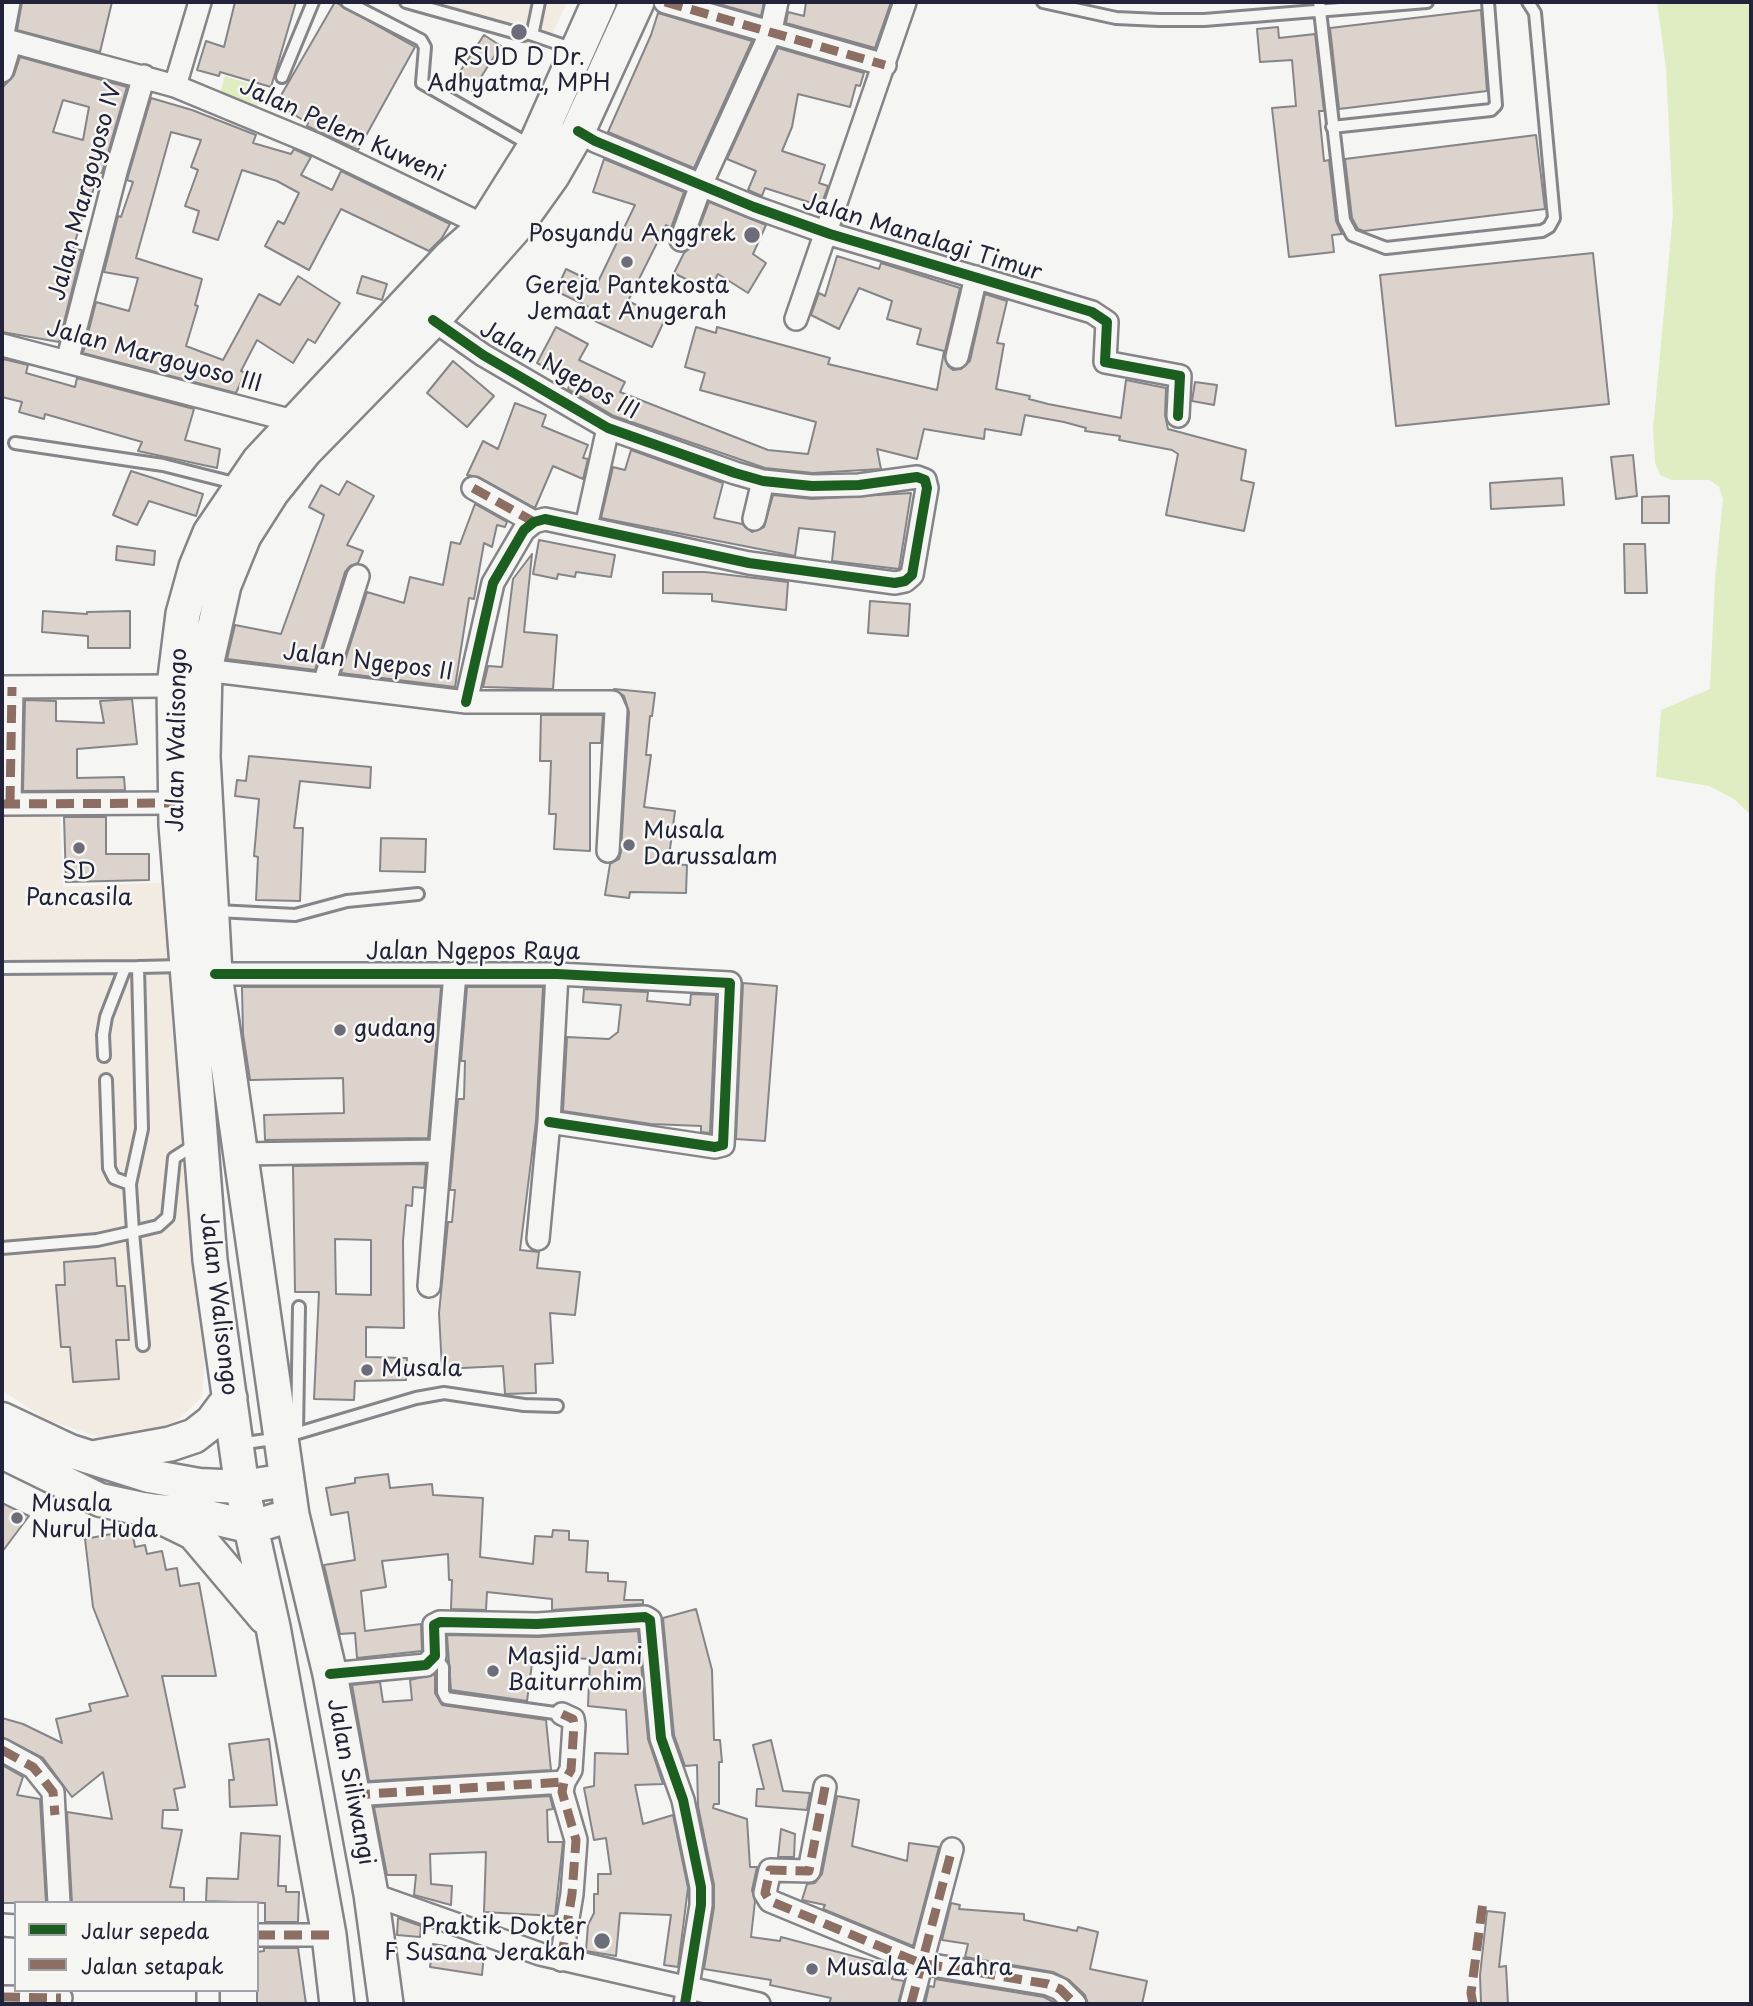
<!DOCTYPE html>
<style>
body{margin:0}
#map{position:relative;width:1753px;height:2006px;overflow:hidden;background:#f5f5f3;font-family:"Playpen Sans",sans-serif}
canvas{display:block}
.frame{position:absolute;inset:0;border:4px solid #22223b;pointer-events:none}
.legend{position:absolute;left:14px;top:1901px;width:245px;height:91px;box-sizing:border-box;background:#f6f6f2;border:2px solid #a1a1a9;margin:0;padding:9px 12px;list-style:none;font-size:21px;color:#22223b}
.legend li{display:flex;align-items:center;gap:14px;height:35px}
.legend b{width:35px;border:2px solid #a1a1a9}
</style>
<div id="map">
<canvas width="1753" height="2006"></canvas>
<div class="frame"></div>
<ul class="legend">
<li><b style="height:9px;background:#1b5e20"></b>Jalur sepeda</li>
<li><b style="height:9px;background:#8d6e63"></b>Jalan setapak</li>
</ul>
</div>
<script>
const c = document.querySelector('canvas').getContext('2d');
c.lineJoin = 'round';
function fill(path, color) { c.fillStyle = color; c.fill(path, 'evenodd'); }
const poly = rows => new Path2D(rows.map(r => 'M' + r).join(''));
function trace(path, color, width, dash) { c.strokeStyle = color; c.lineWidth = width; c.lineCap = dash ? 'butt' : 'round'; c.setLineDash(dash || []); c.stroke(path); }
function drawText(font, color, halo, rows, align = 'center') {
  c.font = font + ' "Playpen Sans",sans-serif'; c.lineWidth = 5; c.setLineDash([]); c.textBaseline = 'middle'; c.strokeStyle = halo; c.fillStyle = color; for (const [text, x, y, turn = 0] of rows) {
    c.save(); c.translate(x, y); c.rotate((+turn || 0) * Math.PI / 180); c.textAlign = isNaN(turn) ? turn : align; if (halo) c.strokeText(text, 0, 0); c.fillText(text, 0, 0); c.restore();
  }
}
fill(poly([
 [382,2,567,2,545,50],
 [2,806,60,811,63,887,166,882,179,1102,205,1357,202,1397,179,1419,145,1437,105,1439,47,1420,2,1390]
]), '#f2ebe2');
fill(poly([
 [1657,2,1751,2,1751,815,1734,799,1709,786,1656,777,1661,710,1710,689,1715,579,1723,499,1719,487,1710,480,1671,480,1660,475,1655,463,1653,429,1673,214,1666,68],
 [225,76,263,88,257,106,220,93]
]), '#e0edc3');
const building = poly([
 [22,2,112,2,100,52,17,30,22,2],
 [235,2,296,2,271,87,220,72,219,76,197,70,206,41,224,47,235,2],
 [335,2,415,47,358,150,307,126,308,123,276,104,335,2],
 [712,2,764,2,761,16,712,2],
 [806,2,891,2,875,48,786,23,788,12,804,16,806,2],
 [1481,10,1487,91,1339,109,1330,28,1481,10],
 [658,13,752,41,694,168,608,132,651,35,658,13],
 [1278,27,1279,38,1315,34,1324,111,1319,111,1324,161,1329,160,1336,221,1342,234,1332,235,1334,252,1289,257,1272,108,1296,106,1292,60,1260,62,1257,29,1278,27],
 [484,35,501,46,472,91,455,79,484,35],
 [778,48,864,73,860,86,856,85,850,107,798,94,792,127,782,151,825,165,819,183,828,186,821,206,765,188,762,196,748,190,756,171,727,159,778,48],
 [20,57,127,87,102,173,98,172,91,198,88,197,73,249,82,250,59,342,2,332,2,88,14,75,20,57],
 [63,100,89,107,83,140,53,132,63,100],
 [151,98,192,110,256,135,253,143,291,154,294,149,311,157,301,175,332,190,341,171,450,224,442,238,429,251,341,209,309,270,265,246,278,221,284,224,299,193,277,181,242,170,218,240,193,232,199,211,185,206,198,170,191,167,201,140,171,132,136,258,202,279,195,305,198,306,186,346,223,360,259,294,280,305,298,276,340,303,315,343,308,339,293,363,257,340,241,371,245,373,236,393,83,353,96,302,129,311,138,278,104,272,118,216,121,217,133,182,127,180,151,98],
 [1536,135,1545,209,1364,231,1358,229,1352,218,1345,159,1536,135],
 [604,159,684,192,671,228,666,225,628,301,665,319,652,347,595,321,599,312,556,291,566,269,597,284,635,205,593,192,604,159],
 [709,202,766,225,753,254,766,263,748,293,718,274,709,291,674,273,684,253,693,244,709,202],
 [1593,253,1609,404,1396,426,1380,275,1593,253],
 [837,256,879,269,881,263,960,288,944,355,948,366,953,370,961,369,970,361,985,294,1007,301,997,343,1004,344,996,389,1030,396,1029,399,1048,404,1121,418,1126,380,1166,388,1165,415,1168,429,1246,450,1241,480,1254,483,1244,531,1166,515,1178,454,1172,450,1119,440,1120,436,1085,431,1086,428,1064,422,1025,415,1021,435,985,429,984,439,924,429,917,459,877,449,881,469,813,473,765,468,614,416,568,389,571,381,537,363,556,327,588,344,579,360,625,382,620,392,768,450,808,454,816,422,700,390,705,373,685,367,696,327,716,333,717,327,830,358,828,364,937,390,944,351,917,344,921,329,887,319,892,301,859,288,839,329,811,315,819,293,825,296,837,256],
 [362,276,387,284,382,300,357,293,362,276],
 [3,359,28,365,26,373,75,387,77,378,194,409,185,440,220,449,217,468,138,451,142,442,45,414,44,419,19,412,22,402,2,397,3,359],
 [453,361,494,396,467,427,427,393,453,361],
 [1195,382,1217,385,1214,405,1192,401,1195,382],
 [515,403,546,415,542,426,588,445,583,458,588,459,583,479,553,466,535,508,479,477,467,475,483,441,498,449,515,403],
 [631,450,723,483,714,518,742,524,752,532,764,527,773,495,812,499,911,493,899,569,832,561,835,532,799,528,795,556,601,518,613,467,625,470,631,450],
 [1633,455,1637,496,1616,499,1611,457,1633,455],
 [131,471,203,494,196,516,149,501,137,525,113,515,131,471],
 [1562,478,1564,505,1491,509,1490,483,1562,478],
 [347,481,374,496,347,545,363,551,358,563,350,566,345,572,315,670,227,659,235,625,281,634,324,515,309,507,321,485,339,495,347,481],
 [1669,496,1669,523,1642,523,1642,497,1669,496],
 [475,504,507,522,505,527,497,525,492,547,484,543,474,599,469,598,455,687,341,673,367,592,404,603,410,577,443,585,451,542,460,544,475,504],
 [539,540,615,555,611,577,576,572,575,577,558,574,557,579,533,574,539,540],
 [1624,544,1645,544,1647,593,1625,593,1624,544],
 [117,546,155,551,154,565,116,560,117,546],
 [532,554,524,632,557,635,553,689,483,687,488,666,502,667,513,579,532,554],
 [663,572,705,572,788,582,786,610,712,601,712,594,663,593,663,572],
 [870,601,910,604,908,636,868,633,870,601],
 [43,611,87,614,87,612,130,611,130,648,88,648,88,636,42,632,43,611],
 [614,689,655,693,652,716,650,716,646,755,651,755,644,807,675,811,668,864,687,865,686,893,630,892,629,898,605,895,610,864,619,859,621,852,629,712,624,696,614,689],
 [132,699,137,744,77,749,77,778,124,777,125,790,23,791,25,700,56,701,56,721,104,723,100,701,132,699],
 [541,715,603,715,601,743,590,743,590,851,554,849,556,814,549,814,551,761,540,761,541,715],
 [249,756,371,767,370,788,300,781,294,828,303,828,300,901,256,900,258,857,254,856,259,799,235,796,237,780,246,781,249,756],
 [64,817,106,817,106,854,149,854,149,880,66,882,64,817],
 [381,838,426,839,425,872,380,871,381,838],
 [743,983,777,986,765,1141,736,1139,743,983],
 [242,987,441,987,428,1138,265,1140,264,1115,344,1113,343,1078,250,1080,243,1034,242,987],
 [467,987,543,987,536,1121,520,1250,539,1252,537,1268,580,1272,575,1315,550,1313,553,1363,535,1364,536,1393,505,1394,503,1366,442,1369,439,1313,448,1222,452,1222,455,1190,450,1190,458,1099,464,1099,465,1061,461,1061,467,987],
 [584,989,648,992,647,1001,690,1005,691,994,716,995,710,1133,701,1132,701,1126,651,1124,563,1111,567,1037,609,1039,618,1032,621,1005,583,1002,584,989],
 [426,1164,424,1188,413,1187,412,1206,406,1205,403,1241,404,1328,366,1327,366,1357,407,1358,406,1380,355,1381,354,1400,314,1399,319,1292,295,1292,293,1166,426,1164],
 [335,1239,371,1240,371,1295,336,1294,335,1239],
 [115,1258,117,1286,125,1286,129,1340,116,1340,119,1379,73,1382,70,1347,61,1347,56,1285,65,1285,64,1262,115,1258],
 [388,1474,390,1488,432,1484,433,1495,483,1498,480,1557,533,1564,535,1536,552,1537,553,1530,569,1531,569,1540,588,1541,586,1572,608,1573,608,1581,626,1582,624,1600,643,1600,643,1604,552,1610,552,1599,487,1592,486,1610,451,1609,452,1580,449,1580,448,1554,382,1561,386,1587,361,1591,365,1631,421,1624,422,1651,357,1658,355,1633,340,1634,324,1565,355,1560,348,1512,331,1515,326,1488,355,1483,355,1478,388,1474],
 [2,1503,29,1516,2,1552,2,1503],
 [132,1530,135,1547,145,1545,147,1554,162,1551,166,1570,177,1568,180,1586,199,1583,216,1676,162,1676,185,1787,174,1789,178,1810,163,1810,162,1828,182,1830,170,1887,184,1888,184,1903,72,1903,67,1812,112,1819,103,1772,72,1797,43,1758,2,1737,2,1718,23,1724,62,1743,56,1719,91,1711,89,1704,128,1696,93,1607,85,1539,132,1530],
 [696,1609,712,1670,714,1740,720,1740,722,1762,719,1762,719,1804,714,1804,713,1808,747,1819,750,1867,757,1867,752,1890,755,1901,751,1937,780,1941,781,1937,895,1967,892,1979,904,1981,898,2004,829,2004,831,1998,770,1985,771,1980,704,1969,714,1907,714,1885,698,1806,697,1765,685,1766,674,1735,663,1618,696,1609],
 [638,1631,648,1739,663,1784,635,1785,643,1824,673,1815,688,1888,678,1967,664,1965,671,1915,620,1913,616,1956,586,1951,588,1925,594,1913,594,1894,598,1894,598,1874,611,1874,606,1838,594,1840,584,1788,594,1786,595,1753,628,1754,626,1710,588,1706,590,1659,533,1656,527,1701,451,1690,447,1635,538,1637,638,1631],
 [435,1674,435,1693,442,1705,546,1720,551,1770,369,1781,352,1685,380,1682,383,1702,412,1700,410,1680,435,1674],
 [269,1739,277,1805,230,1807,229,1780,234,1780,229,1744,269,1739],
 [771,1740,783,1791,810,1793,807,1810,756,1806,757,1789,764,1789,753,1745,771,1740],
 [2,1765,23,1777,17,1795,40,1799,46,1903,2,1903,2,1765],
 [550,1796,553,1809,547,1810,548,1842,563,1842,555,1916,484,1912,486,1852,430,1854,431,1884,452,1886,451,1905,414,1895,416,1875,387,1875,374,1807,550,1796],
 [837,1796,859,1800,852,1846,907,1861,909,1843,939,1847,913,1946,823,1909,825,1905,802,1900,807,1884,815,1883,822,1874,837,1796],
 [781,1829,795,1834,794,1857,778,1857,781,1829],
 [241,1833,280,1836,278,1886,286,1886,286,1892,299,1892,298,1922,265,1922,265,1903,206,1901,207,1878,238,1879,241,1833],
 [951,1903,960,1905,959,1909,1024,1914,1024,1920,1077,1931,1078,1927,1098,1932,1090,1969,1147,1981,1142,2004,1088,2004,1085,1995,1069,1980,1053,1972,965,1957,968,1944,942,1940,951,1903],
 [1487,1911,1505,1913,1499,1967,1506,1966,1508,2004,1481,2004,1480,1975,1487,1911],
 [398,1918,421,1926,420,1937,397,1935,398,1918],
 [433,1944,457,1948,456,1951,484,1953,482,1975,430,1967,433,1944],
 [264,1948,298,1948,306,2004,257,2004,257,1952,264,1951,264,1948],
 [935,1979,1044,1997,1057,2004,925,2004,929,1986,934,1987,935,1979]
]);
fill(building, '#dcd3cc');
trace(building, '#858589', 2);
const service = poly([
 [347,2,421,40,425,47,422,83,532,146],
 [406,2,524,35,533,31,539,2],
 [1043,2,1116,18,1159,20,1204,20,1427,2],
 [1319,2,1344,220,1352,235,1386,248,1542,231,1549,227,1554,218,1535,13,1528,2],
 [530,34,574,49],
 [282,77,313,2],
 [1332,127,1491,110,1496,105,1488,2],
 [15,443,163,465,238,484],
 [217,911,295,915,347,901,418,894],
 [138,967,184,966],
 [2,968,138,967,142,1129,130,1184,133,1232,97,1240,2,1248],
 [104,1056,103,1035,106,1017,125,968],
 [106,1080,109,1168,114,1178,130,1184],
 [143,1345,133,1232,158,1226,168,1217,174,1158,196,1144],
 [297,1433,299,1307],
 [238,1444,281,1438,416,1398,444,1393,524,1405,557,1406],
 [435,1656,443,1667,443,1692,446,1698,562,1714]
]);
const minor = poly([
 [665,2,885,65],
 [2,39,175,86,315,144,485,226],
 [2,39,9,2],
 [2,71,11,41],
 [175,86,200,2],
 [578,131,595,141,754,207,830,234,1092,312,1107,322,1105,362,1180,376,1178,416],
 [681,240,701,185,770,34,777,2],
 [796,319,905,2],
 [433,320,483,355,608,428,735,473,763,481,812,486,859,485,917,477,925,480,927,488,912,575,905,581,895,583,749,563,545,519,534,522,524,530,493,583,466,702],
 [2,345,293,421],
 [957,357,976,277],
 [67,362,117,168,144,76],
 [473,488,534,522],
 [754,519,763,481],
 [586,527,608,428],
 [205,670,466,702,612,702,616,711,608,851],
 [324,684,358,576],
 [2,687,174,686],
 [2,804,175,803],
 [10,804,12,687],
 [215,974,557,974,730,983,723,1145,715,1147,549,1122],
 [239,1154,440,1151],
 [538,1239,549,1122,557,974],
 [429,1286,455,973],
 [330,1674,426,1665,435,1656,434,1625,440,1622,537,1624,645,1617,650,1620,661,1738,683,1800,701,1887,701,1905,685,2004],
 [2,1750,33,1767,53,1792,59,1903],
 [825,1787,809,1871,770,1870,765,1893,770,1901,920,1963,1048,1984,1060,1989,1075,2004],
 [352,1795,564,1782],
 [371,1894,540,1954,759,2004],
 [2,1925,16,1926],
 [257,1935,329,1935],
 [561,1960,572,1894,576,1840,562,1792,564,1782,571,1770,574,1725,573,1719,562,1714],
 [208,1990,208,2004],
 [2,1997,61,1998],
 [911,2004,952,1849]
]);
const primary = poly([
 [2,1419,70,1451,149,1476,199,1485,242,1487,287,1480],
 [2,1452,100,1500,147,1510,200,1515,252,1527,292,1515]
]);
const trunk = poly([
 [98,1457,170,1444,194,1436,212,1422,230,1398],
 [147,1510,194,1533,265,1617],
 [337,2004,329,1935,273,1627,242,1487,210,1260,176,825,174,686,183,614,196,567,210,533,259,461,450,257,485,226,534,148,599,2],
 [386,2004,371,1894,330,1674,292,1515,215,974,203,757,205,670,224,585,244,536,272,492,305,451,433,320,517,225,552,176,578,131,637,2]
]);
trace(service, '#858589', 16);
trace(minor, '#858589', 26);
trace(primary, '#858589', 37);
trace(trunk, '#858589', 38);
trace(service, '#f5f5f3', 10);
trace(minor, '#f5f5f3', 21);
trace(primary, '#f5f5f3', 32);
trace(trunk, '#f5f5f3', 33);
trace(poly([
 [665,2,885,65],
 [473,488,534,522],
 [2,804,175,803],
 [10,804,12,687],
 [2,1750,33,1767,43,1779,53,1792,55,1815],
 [825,1787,809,1871,770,1870,765,1893,770,1901,920,1963,1048,1984,1060,1989,1075,2004],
 [352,1795,564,1782],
 [257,1935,329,1935],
 [561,1960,572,1894,576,1840,562,1792,564,1782,571,1770,574,1725,573,1719,562,1714],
 [2,1997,61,1998],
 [911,2004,952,1849],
 [1473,2004,1471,1993,1483,1902]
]), '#8d6e63', 9, [18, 9]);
trace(poly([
 [578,131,595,141,754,207,830,234,1092,312,1107,322,1105,362,1180,376,1178,416],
 [433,320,483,355,608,428,735,473,763,481,812,486,859,485,917,477,925,480,927,488,912,575,905,581,895,583,749,563,545,519,534,522,524,530,493,583,466,702],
 [215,974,557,974,730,983,723,1145,715,1147,549,1122],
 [330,1674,426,1665,435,1656,434,1625,440,1622,537,1624,645,1617,650,1620,661,1738,683,1800,701,1887,701,1905,685,2004]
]), '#1b5e20', 10);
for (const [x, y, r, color] of [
 [519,32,9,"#6c6c7b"],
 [752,235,9,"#6c6c7b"],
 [627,262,7,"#6c6c7b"],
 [629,845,7,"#6c6c7b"],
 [79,848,7,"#6c6c7b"],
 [340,1030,7,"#6c6c7b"],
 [367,1370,7,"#6c6c7b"],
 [17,1518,7,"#6c6c7b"],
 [493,1671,7,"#6c6c7b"],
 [602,1941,9,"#6c6c7b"],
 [812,1969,7,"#6c6c7b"]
]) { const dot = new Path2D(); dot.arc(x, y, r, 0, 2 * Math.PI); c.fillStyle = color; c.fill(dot); trace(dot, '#f6f6f2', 2.5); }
drawText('23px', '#22223b', '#f6f6f2', [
 ["RSUD D Dr.",519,59,"center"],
 ["Adhyatma, MPH",519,85,"center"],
 ["Posyandu Anggrek",736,235,"right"],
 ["Gereja Pantekosta",627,287,"center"],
 ["Jemaat Anugerah",627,313,"center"],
 ["Musala",643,832],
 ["Darussalam",643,858],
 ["SD",79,873,"center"],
 ["Pancasila",79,899,"center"],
 ["gudang",354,1030],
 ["Musala",381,1370],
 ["Musala",31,1505],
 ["Nurul Huda",31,1531],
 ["Masjid Jami",507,1658],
 ["Baiturrohim",507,1684],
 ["Praktik Dokter",586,1928,"right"],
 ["F Susana Jerakah",586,1954,"right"],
 ["Musala Al Zahra",826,1969]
], 'left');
drawText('23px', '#22223b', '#f6f6f2', [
 ["Jalan Pelem Kuweni",342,131,24],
 ["Jalan Margoyoso IV",86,192,-75],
 ["Jalan Manalagi Timur",922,238,17],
 ["Jalan Margoyoso III",154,357,15],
 ["Jalan Ngepos III",559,371,29],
 ["Jalan Ngepos II",368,663,7],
 ["Jalan Walisongo",178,740,-89],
 ["Jalan Ngepos Raya",473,953],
 ["Jalan Walisongo",218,1304,83],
 ["Jalan Siliwangi",350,1782,79]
]);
</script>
